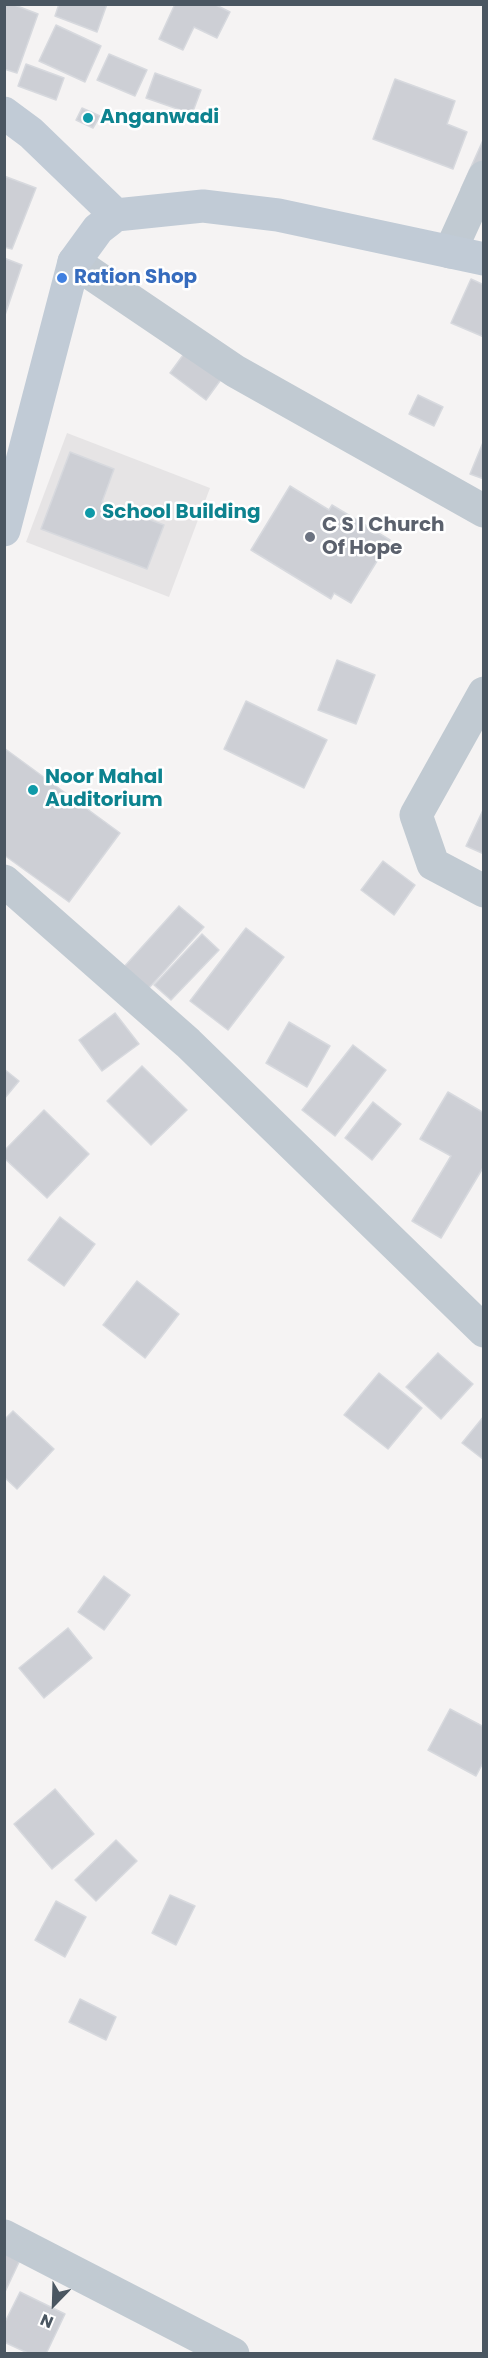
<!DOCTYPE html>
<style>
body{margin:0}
#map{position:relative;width:488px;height:2358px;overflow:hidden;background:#f5f3f3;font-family:Poppins,sans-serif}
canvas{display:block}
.frame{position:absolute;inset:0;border:6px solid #4a5661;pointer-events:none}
.north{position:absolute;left:24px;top:2274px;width:60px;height:60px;-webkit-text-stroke:4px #fff;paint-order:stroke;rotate:203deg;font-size:16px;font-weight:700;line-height:24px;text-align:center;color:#4a5661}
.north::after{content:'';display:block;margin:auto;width:21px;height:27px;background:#4a5661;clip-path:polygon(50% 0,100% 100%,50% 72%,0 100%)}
</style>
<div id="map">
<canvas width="488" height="2358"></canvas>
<div class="frame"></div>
<div class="north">N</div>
</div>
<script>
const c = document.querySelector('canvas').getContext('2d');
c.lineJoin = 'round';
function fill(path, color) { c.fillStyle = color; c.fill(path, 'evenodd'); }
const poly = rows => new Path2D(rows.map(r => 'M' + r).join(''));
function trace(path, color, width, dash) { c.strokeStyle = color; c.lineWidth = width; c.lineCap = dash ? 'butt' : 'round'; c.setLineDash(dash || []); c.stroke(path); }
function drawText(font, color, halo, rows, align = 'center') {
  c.font = font + ' Poppins,sans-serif'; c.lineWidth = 5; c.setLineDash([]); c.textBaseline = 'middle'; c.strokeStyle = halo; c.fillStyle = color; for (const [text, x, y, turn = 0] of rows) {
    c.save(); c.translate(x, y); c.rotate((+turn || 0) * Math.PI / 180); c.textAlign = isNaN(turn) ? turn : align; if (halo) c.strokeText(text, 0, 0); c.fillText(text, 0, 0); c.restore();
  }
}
fill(poly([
 [67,433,210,488,169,597,26,542]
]), '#e6e4e5');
const building = poly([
 [4,4,12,4,38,14,17,73,4,69,4,4],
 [59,4,107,4,97,32,55,16,59,4],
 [175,4,214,4,230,12,217,38,194,27,183,50,159,39,175,4],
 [56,25,101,46,85,82,39,61,56,25],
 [109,54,147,70,135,96,97,80,109,54],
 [26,64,64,78,56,100,18,86,26,64],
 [155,73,201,90,192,114,146,98,155,73],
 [395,79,455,101,447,124,467,132,453,169,373,139,395,79],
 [82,108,100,116,93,128,76,120,82,108],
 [484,138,484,199,461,189,484,138],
 [4,176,36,188,12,249,4,247,4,176],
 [4,258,22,265,4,318,4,258],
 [471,279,484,285,484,337,451,323,471,279],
 [189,347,225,374,206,400,170,373,189,347],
 [418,395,443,407,434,426,409,414,418,395],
 [484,440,484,479,470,474,484,440],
 [70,452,114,469,102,502,164,525,147,569,41,529,70,452],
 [290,486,329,510,332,505,390,540,351,603,334,593,331,599,251,550,290,486],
 [337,660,375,675,356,724,318,710,337,660],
 [246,701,327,740,304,788,224,749,246,701],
 [4,748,120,833,69,902,4,855,4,748],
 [484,808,484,854,466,846,484,808],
 [383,861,415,885,394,915,361,890,383,861],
 [179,906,204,927,148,989,123,968,179,906],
 [246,928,284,957,228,1030,190,1001,246,928],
 [202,934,219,950,171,1000,154,985,202,934],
 [115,1013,139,1044,102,1071,79,1040,115,1013],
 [289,1022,330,1046,307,1087,266,1063,289,1022],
 [353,1045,386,1070,335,1136,302,1110,353,1045],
 [142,1066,187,1110,151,1145,107,1101,142,1066],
 [4,1069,19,1081,4,1099,4,1069],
 [448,1092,484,1113,484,1166,441,1238,412,1221,451,1156,420,1139,448,1092],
 [373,1102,401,1124,372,1160,345,1138,373,1102],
 [44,1110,89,1154,47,1198,4,1158,4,1151,44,1110],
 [60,1217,95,1244,64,1286,28,1260,60,1217],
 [137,1281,179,1314,145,1358,103,1325,137,1281],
 [438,1353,473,1384,441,1419,406,1387,438,1353],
 [379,1373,422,1408,388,1449,344,1415,379,1373],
 [13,1411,54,1449,17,1489,4,1477,4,1420,13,1411],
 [484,1416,484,1460,462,1443,484,1416],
 [104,1576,130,1595,104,1630,78,1612,104,1576],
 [68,1628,92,1658,44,1698,19,1668,68,1628],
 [450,1709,484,1727,484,1761,476,1776,428,1750,450,1709],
 [55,1789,94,1834,52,1869,14,1824,55,1789],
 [116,1840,137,1861,96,1901,75,1880,116,1840],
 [170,1895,195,1906,176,1945,152,1933,170,1895],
 [56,1901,86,1917,65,1957,35,1940,56,1901],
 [80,1999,116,2017,106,2040,69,2022,80,1999],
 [4,2253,20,2260,4,2294,4,2253],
 [20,2292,65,2314,46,2354,30,2354,4,2342,4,2324,20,2292]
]);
fill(building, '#cdcfd5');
trace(building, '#d7d9de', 1.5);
trace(poly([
 [450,252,484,177],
 [74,262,235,371,484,511],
 [484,693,416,815,433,864,484,891],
 [4,881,188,1043,484,1331],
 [4,2236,233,2354]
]), '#c1cad2', 33);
trace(poly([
 [4,113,31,133,116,215],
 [4,530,74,262,98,229,116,215,203,206,278,215,484,259]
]), '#c1cbd6', 33);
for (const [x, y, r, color] of [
 [88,118,6,"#0f9aa8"],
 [62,278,6,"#3f7fe0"],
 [90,513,6,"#0f9aa8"],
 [310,537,6,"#6b7280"],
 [33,790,6,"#0f9aa8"]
]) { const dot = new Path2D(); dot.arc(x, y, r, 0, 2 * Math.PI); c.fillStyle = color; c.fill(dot); trace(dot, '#fff', 2); }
drawText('bold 20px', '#0d838f', '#fff', [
 ["Anganwadi",100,118],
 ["School Building",102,513],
 ["Noor Mahal",45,778],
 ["Auditorium",45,801]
], 'left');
drawText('bold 20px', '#366cbe', '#fff', [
 ["Ration Shop",74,278]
], 'left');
drawText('bold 20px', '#5b616d', '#fff', [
 ["C S I Church",322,526],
 ["Of Hope",322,549]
], 'left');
</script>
